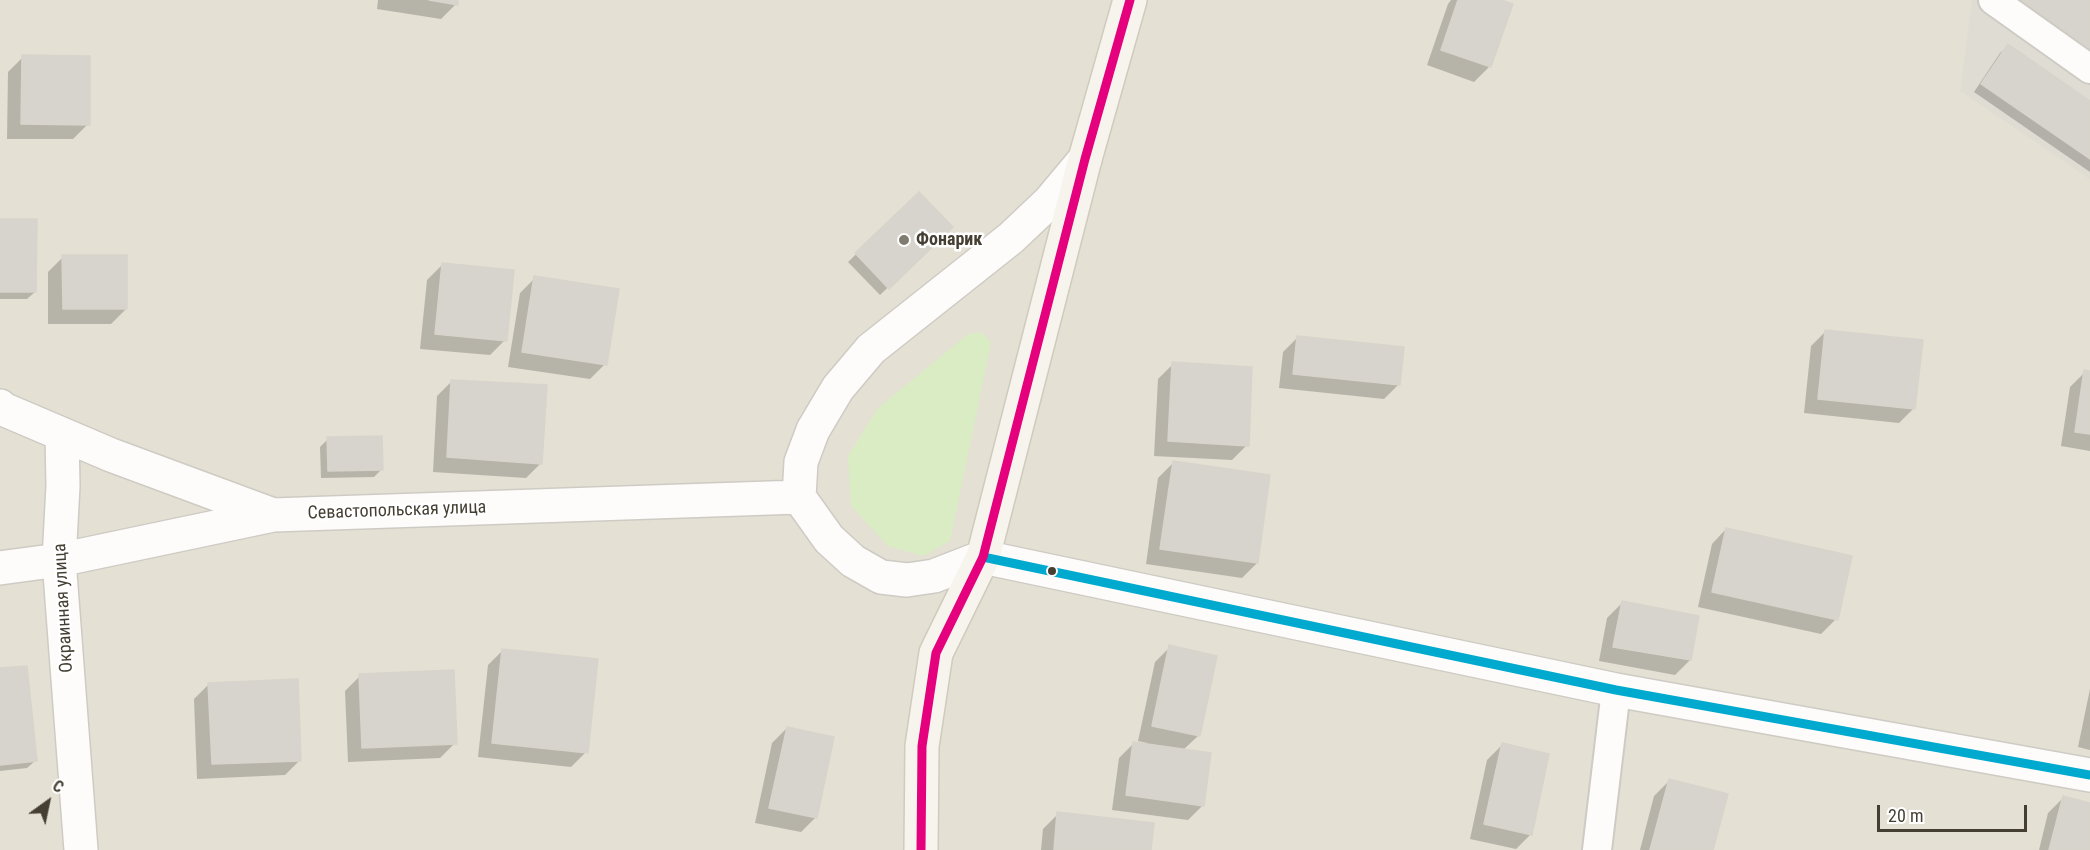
<!DOCTYPE html>
<meta charset="utf-8">
<style>
body{margin:0}
#map{position:relative;width:2090px;height:850px;overflow:hidden;background:#f0ede6;font-family:"Roboto Condensed",sans-serif}
canvas{display:block}
.north{position:absolute;left:18px;top:772px;width:60px;height:60px;-webkit-text-stroke:4px #fff;paint-order:stroke;rotate:33deg;font-size:16px;font-weight:700;line-height:24px;text-align:center;color:#453f33}
.north::after{content:'';display:block;margin:auto;width:21px;height:27px;background:#453f33;clip-path:polygon(50% 0,100% 100%,50% 72%,0 100%)}
.scale{position:absolute;left:1877px;top:805px;width:150px;height:27px;box-sizing:border-box;border:3px solid #453f33;border-top:0;padding-left:8px;font-size:18px;line-height:21px;white-space:nowrap;color:#453f33;-webkit-text-stroke:4px #fff;paint-order:stroke}
</style>
<div id="map">
<canvas width="2090" height="850"></canvas>
<div class="north">С</div>
<div class="scale">20 m</div>
</div>
<script>
const c = document.querySelector('canvas').getContext('2d');
c.lineJoin = 'round';
function fill(path, color) { c.fillStyle = color; c.fill(path, 'evenodd'); }
const poly = rows => new Path2D(rows.map(r => 'M' + r).join(''));
function trace(path, color, width, dash) { c.strokeStyle = color; c.lineWidth = width; c.lineCap = dash ? 'butt' : 'round'; c.setLineDash(dash || []); c.stroke(path); }
function drawText(font, color, halo, rows, align = 'center') {
  c.font = font + ' "Roboto Condensed",sans-serif'; c.lineWidth = 5; c.setLineDash([]); c.textBaseline = 'middle'; c.strokeStyle = halo; c.fillStyle = color; for (const [text, x, y, turn = 0] of rows) {
    c.save(); c.translate(x, y); c.rotate((+turn || 0) * Math.PI / 180); c.textAlign = isNaN(turn) ? turn : align; if (halo) c.strokeText(text, 0, 0); c.fillText(text, 0, 0); c.restore();
  }
}
fill(poly([
 [0,0,2090,0,2090,850,0,850]
]), '#e4e0d3');
fill(poly([
 [1972,0,2090,0,2090,179,1960,91]
]), '#dfdcd4');
fill(poly([
 [981,332,991,342,950,541,924,556,888,546,851,506,848,456,878,408,968,334]
]), '#daecc4');
fill(poly([
 [378,0,457,0,456,4,441,19,377,9],
 [1451,0,1496,0,1511,5,1489,67,1474,82,1427,65,1448,4],
 [2014,0,2090,0,2090,62],
 [2008,46,2090,103,2090,172,1974,92,2000,53],
 [23,57,88,124,73,139,7,139,8,72],
 [919,194,951,227,880,295,848,262],
 [0,220,35,292,27,299,0,299],
 [63,257,126,309,111,324,48,324,48,272],
 [442,265,505,340,490,355,420,349,427,280],
 [535,278,605,364,590,379,508,367,520,293],
 [1826,331,1914,408,1899,423,1804,413,1811,346],
 [1298,337,1399,384,1384,399,1279,388,1283,352],
 [1173,364,1247,445,1232,460,1154,456,1158,379],
 [2085,372,2090,373,2090,451,2061,446,2070,387],
 [452,381,541,463,526,478,433,472,437,396],
 [328,439,382,469,374,477,321,478,320,447],
 [1173,463,1257,563,1242,578,1146,564,1158,478],
 [1726,529,1836,619,1821,634,1698,607,1712,544],
 [1622,603,1690,660,1675,675,1599,661,1607,618],
 [1170,647,1198,736,1183,750,1203,805,1188,820,1112,810,1119,758,1134,743,1147,745,1147,743,1138,741,1155,662],
 [503,650,586,752,571,767,478,757,488,665],
 [0,670,35,761,27,768,0,771],
 [360,676,455,743,440,758,348,762,345,691],
 [209,684,300,760,285,775,197,779,194,699],
 [2090,689,2090,750,2078,747],
 [787,728,816,817,801,832,755,823,772,743],
 [1502,745,1531,834,1516,849,1470,839,1487,760],
 [1669,781,1712,850,1640,850,1654,796],
 [2063,798,2090,805,2090,850,2039,850,2048,813],
 [1058,814,1149,850,1041,850,1043,829]
]), '#0003');
const building = poly([
 [429,0,458,0,458,5,429,0],
 [1458,0,1501,0,1513,4,1491,67,1441,50,1458,0],
 [2018,0,2090,0,2090,50,2082,45,2018,0],
 [2008,44,2090,101,2090,159,1981,84,2008,44],
 [22,55,90,56,90,125,21,124,22,55],
 [919,192,953,227,889,289,855,253,919,192],
 [0,219,37,219,36,292,0,292,0,219],
 [62,255,127,255,127,309,63,309,62,255],
 [442,263,514,270,507,341,435,334,442,263],
 [534,276,619,289,607,365,522,352,534,276],
 [1825,330,1923,340,1915,409,1818,399,1825,330],
 [1297,336,1404,347,1400,385,1293,374,1297,336],
 [1172,362,1252,367,1249,446,1168,441,1172,362],
 [2084,370,2090,371,2090,434,2075,432,2084,370],
 [451,380,547,385,542,464,447,457,451,380],
 [382,436,383,470,328,471,327,437,382,436],
 [1173,461,1270,475,1258,563,1160,549,1173,461],
 [1726,528,1852,556,1838,620,1712,592,1726,528],
 [1622,601,1699,616,1691,660,1613,647,1622,601],
 [1169,645,1217,656,1200,736,1152,726,1169,645],
 [502,649,598,659,588,753,492,743,502,649],
 [27,666,37,761,0,765,0,668,27,666],
 [454,670,457,744,362,748,359,674,454,670],
 [298,679,301,761,212,764,208,683,298,679],
 [787,727,834,737,817,818,769,808,787,727],
 [1133,742,1211,753,1204,806,1126,795,1133,742],
 [1502,743,1549,754,1532,835,1484,824,1502,743],
 [1669,779,1728,794,1713,850,1650,850,1669,779],
 [2063,796,2090,803,2090,850,2049,850,2063,796],
 [1057,812,1154,823,1151,850,1054,850,1057,812]
]);
fill(building, '#d7d4cd');
trace(building, '#d8d4cc', 1.5);
const lane = poly([
 [1993,0,2090,69],
 [1597,850,1616,690]
]);
const street = poly([
 [1085,159,1049,202,1011,238,871,349,838,388,813,430,801,462,799,497,829,539,853,561,881,577,907,580,934,576,983,557,1616,690,2090,775],
 [0,406,3,409,111,455,273,515],
 [62,434,63,486,59,560,81,850],
 [0,568,59,560,273,515,799,497]
]);
const secondary = poly([
 [921,850,922,746,936,653,983,557,1085,159,1130,0]
]);
trace(lane, '#cecbc4', 32);
trace(street, '#cecbc4', 36);
trace(secondary, '#cfcbbd', 36);
trace(lane, '#fdfcfb', 28);
trace(street, '#fdfcfb', 33);
trace(secondary, '#f6f4ed', 33);
trace(poly([
 [983,557,1616,690,2090,775]
]), '#00a9ce', 9);
trace(poly([
 [921,850,922,746,936,653,983,557,1085,159,1130,0]
]), '#e5007d', 9);
for (const [x, y, r, color] of [
 [904,240,6,"#817c72"],
 [1052,571,5,"#453f33"]
]) { const dot = new Path2D(); dot.arc(x, y, r, 0, 2 * Math.PI); c.fillStyle = color; c.fill(dot); trace(dot, '#fff', 2); }
drawText('bold 18px', '#453f33', '#fff', [
 ["Фонарик",916,240]
], 'left');
drawText('18px', '#453f33', '#fff', [
 ["Севастопольская улица",397,511,-2],
 ["Окраинная улица",64,608,-93]
]);
</script>
